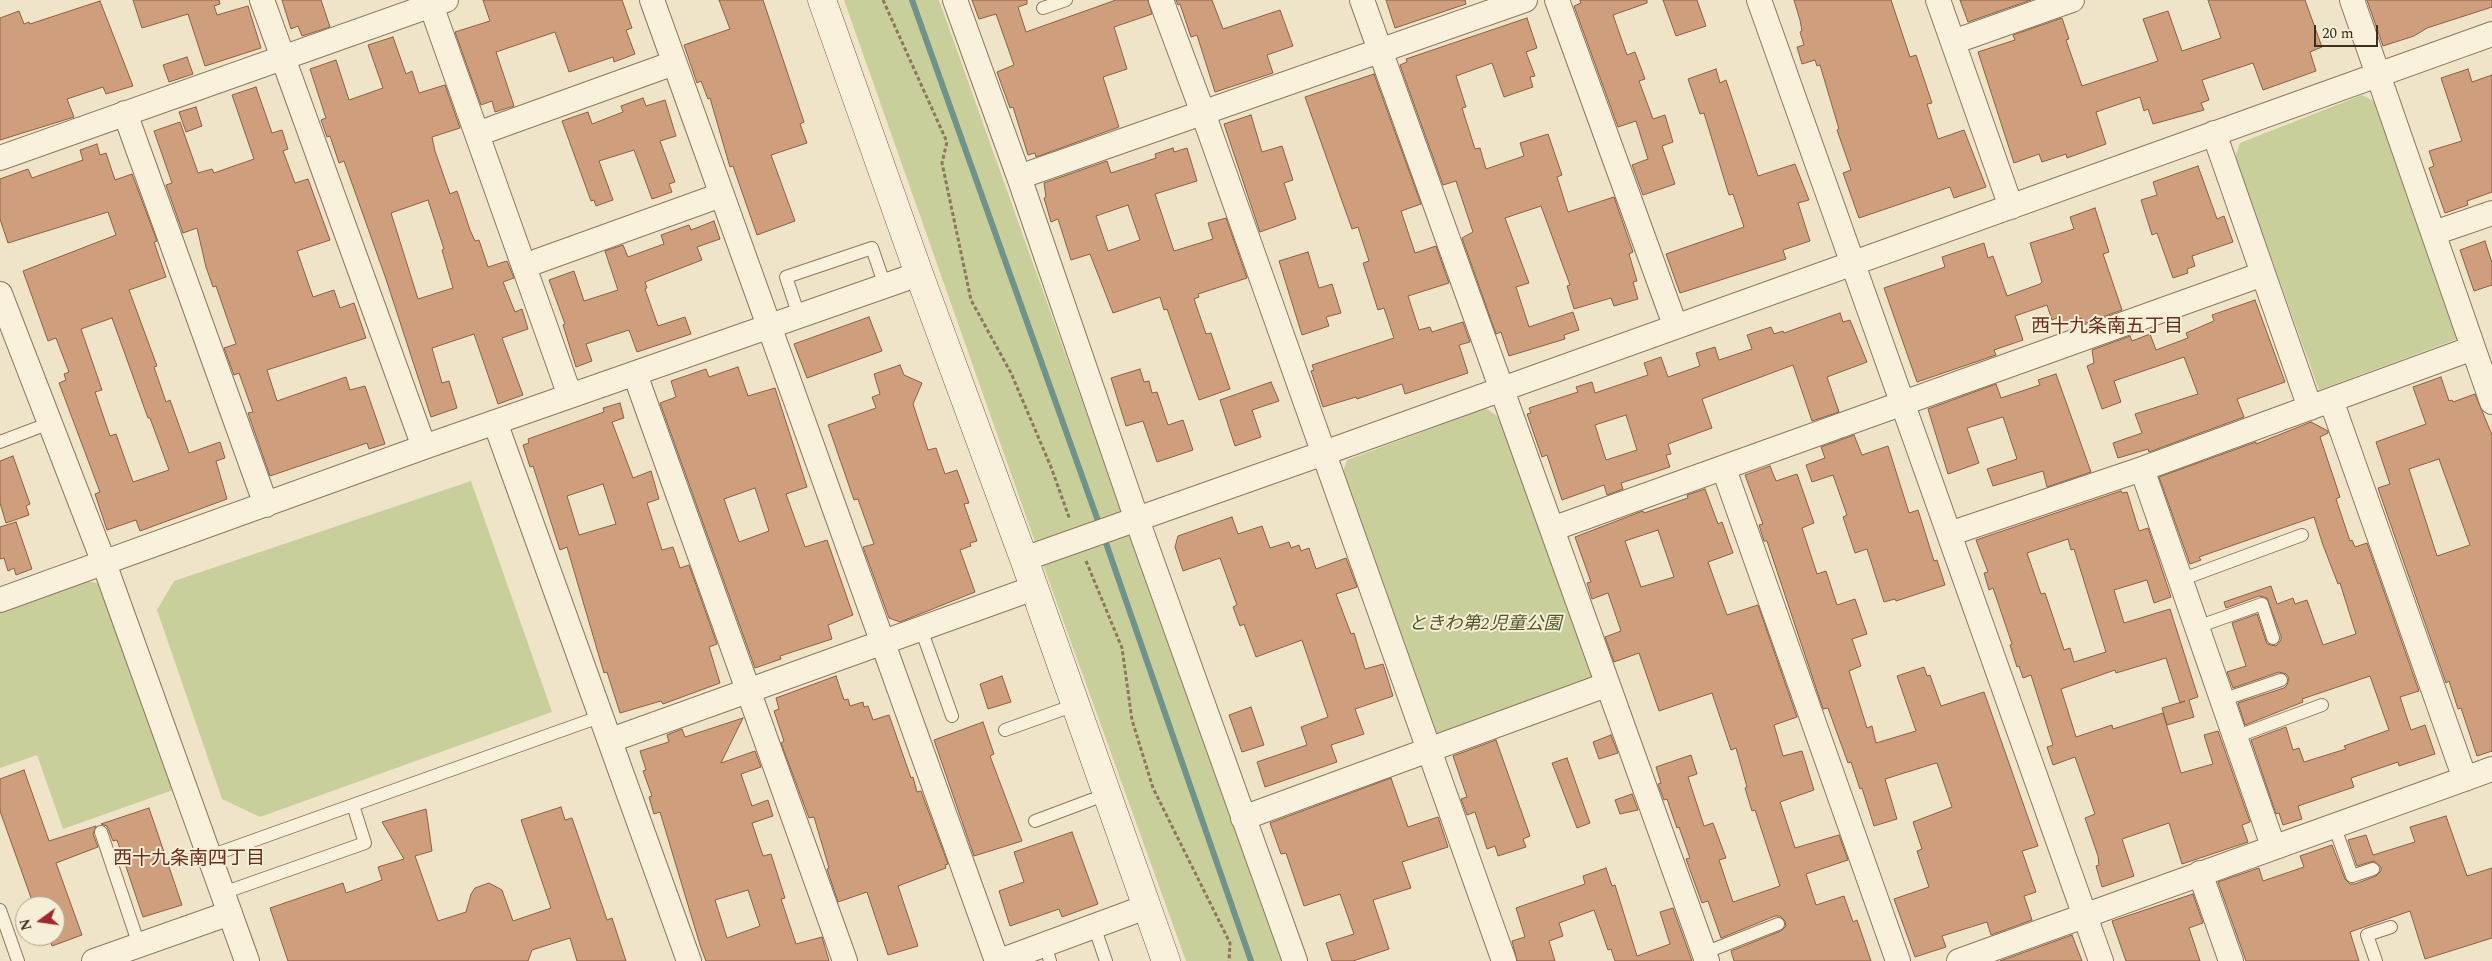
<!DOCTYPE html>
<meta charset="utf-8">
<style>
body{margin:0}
#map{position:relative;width:2492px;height:961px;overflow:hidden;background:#f0e4c8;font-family:Spectral,serif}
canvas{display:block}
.north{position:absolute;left:15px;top:896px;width:50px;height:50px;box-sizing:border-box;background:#f7eed8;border:1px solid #ada18e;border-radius:50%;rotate:256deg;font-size:14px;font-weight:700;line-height:20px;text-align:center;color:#3d2e20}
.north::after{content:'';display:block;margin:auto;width:18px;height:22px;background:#9e2a2b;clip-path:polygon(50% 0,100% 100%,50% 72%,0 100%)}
.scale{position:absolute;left:2314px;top:25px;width:64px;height:22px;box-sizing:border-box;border:2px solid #3d2e20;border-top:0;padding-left:6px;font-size:15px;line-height:18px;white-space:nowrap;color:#3d2e20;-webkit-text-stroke:4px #f7eed8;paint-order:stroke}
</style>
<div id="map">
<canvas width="2492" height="961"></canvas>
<div class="north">N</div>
<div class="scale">20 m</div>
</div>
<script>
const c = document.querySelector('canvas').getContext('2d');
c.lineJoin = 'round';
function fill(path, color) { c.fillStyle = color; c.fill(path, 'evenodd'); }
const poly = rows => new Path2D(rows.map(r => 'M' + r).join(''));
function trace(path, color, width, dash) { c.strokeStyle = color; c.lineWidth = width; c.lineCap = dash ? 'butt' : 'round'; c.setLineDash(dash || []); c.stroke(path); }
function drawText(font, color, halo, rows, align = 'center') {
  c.font = font + ' Spectral,"Noto Sans JP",serif'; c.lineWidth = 4; c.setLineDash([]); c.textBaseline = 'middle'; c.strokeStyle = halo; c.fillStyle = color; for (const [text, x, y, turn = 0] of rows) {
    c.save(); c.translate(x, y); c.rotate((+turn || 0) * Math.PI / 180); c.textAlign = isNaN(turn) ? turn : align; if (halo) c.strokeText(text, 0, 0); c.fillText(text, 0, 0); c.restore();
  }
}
fill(poly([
 [844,0,939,0,1282,961,1186,961,1046,573],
 [2362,95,2378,103,2460,338,2319,390,2235,157,2240,143],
 [1486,408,1504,421,1596,676,1432,737,1342,474,1347,460],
 [471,481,552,712,260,817,222,799,157,610,174,581],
 [88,581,100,584,173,790,63,829,37,755,0,768,0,612]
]), '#c9cf9b');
trace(poly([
 [912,0,1107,546,1251,961]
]), '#6f938a', 6);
const building = poly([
 [133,0,219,0,220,4,214,6,217,15,248,6,261,48,205,66,188,14,142,28,133,0],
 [282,0,321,0,330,27,302,36,298,26,291,29,282,0],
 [483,0,622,0,632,28,626,30,635,54,614,62,613,57,569,72,555,32,496,52,514,106,495,112,492,101,481,105,455,32,490,21,483,0],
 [719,0,763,0,804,122,800,124,807,143,771,155,795,221,757,235,733,166,730,167,710,98,708,99,701,81,697,83,684,45,730,29,719,0],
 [972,0,1027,0,1027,4,1018,7,1026,32,1116,0,1148,0,1152,14,1114,27,1127,69,1103,77,1119,127,1036,157,1035,153,1028,155,1013,107,1010,108,997,72,1014,65,996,14,979,19,972,0],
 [1176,0,1212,0,1223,29,1280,10,1293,46,1267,55,1273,73,1215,92,1197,35,1191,37,1180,4,1178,5,1176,0],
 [1386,0,1465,0,1466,4,1395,28,1386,0],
 [1580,0,1647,0,1647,3,1613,15,1627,55,1635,52,1645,79,1639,81,1653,119,1665,115,1673,142,1662,146,1675,184,1643,195,1632,165,1648,159,1636,121,1618,127,1574,6,1581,3,1580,0],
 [1663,0,1697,0,1706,26,1676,36,1663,0],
 [1794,0,1891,0,1910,57,1916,55,1932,103,1927,104,1938,139,1964,130,1986,187,1954,198,1950,187,1859,218,1843,173,1851,170,1837,130,1839,129,1820,65,1817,66,1815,60,1802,64,1797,47,1804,45,1800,32,1802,31,1800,20,1794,0],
 [1960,0,2031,0,1968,22,1960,0],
 [2208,0,2305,0,2322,47,2310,52,2316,71,2263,90,2253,63,2202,80,2209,100,2201,103,2204,110,2153,124,2148,109,2144,111,2140,97,2096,112,2106,144,2067,158,2066,154,2042,162,2039,154,2014,163,1978,52,2015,40,2013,35,2062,18,2069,39,2066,40,2082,86,2158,61,2143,19,2168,11,2182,51,2221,38,2208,0],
 [2367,0,2492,0,2492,7,2427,28,2414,36,2383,46,2367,0],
 [100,1,133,86,106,94,103,87,67,99,74,117,0,140,0,18,19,11,24,24,29,22,30,24,100,1],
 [1527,18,1537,48,1526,52,1535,76,1530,77,1533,87,1504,97,1492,63,1456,76,1466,107,1462,108,1475,149,1480,148,1486,169,1524,156,1520,143,1548,134,1562,175,1557,177,1568,212,1614,197,1633,252,1629,254,1637,281,1633,282,1638,299,1614,306,1611,298,1574,309,1567,286,1570,285,1541,206,1505,218,1529,283,1516,287,1529,327,1573,312,1579,330,1564,335,1565,339,1509,356,1501,332,1496,334,1462,238,1473,232,1456,181,1443,185,1400,65,1407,62,1406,59,1527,18],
 [393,37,406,74,412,71,419,93,445,85,460,128,432,137,435,151,450,194,457,191,470,230,475,241,479,240,488,267,507,261,514,278,503,282,515,312,522,309,528,329,502,338,523,395,498,404,474,334,432,348,442,383,449,381,457,408,431,417,386,279,344,161,339,163,330,136,327,137,321,120,326,118,310,69,336,60,349,100,383,88,368,45,393,37],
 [428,200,444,249,442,250,453,288,418,299,391,213,428,200],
 [187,57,193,74,169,82,163,65,187,57],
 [1716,69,1720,83,1726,80,1758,176,1795,164,1809,200,1798,203,1810,241,1783,250,1786,259,1680,293,1666,254,1744,227,1733,194,1729,195,1704,113,1700,114,1688,79,1716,69],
 [2468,69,2472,82,2492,75,2492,192,2467,201,2468,205,2445,213,2429,168,2434,166,2429,151,2462,141,2441,78,2468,69],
 [1374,74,1421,204,1401,211,1415,253,1436,246,1449,283,1408,296,1419,330,1430,327,1432,332,1463,322,1470,342,1459,345,1468,373,1405,394,1402,384,1357,399,1356,397,1323,407,1311,371,1314,370,1312,365,1394,338,1384,308,1378,310,1363,263,1369,261,1358,227,1352,229,1305,97,1374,74],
 [256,87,272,133,282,130,288,149,283,151,295,183,308,179,330,240,297,251,313,297,334,290,340,308,354,303,366,338,267,370,277,401,346,377,350,390,365,386,385,444,369,449,367,443,270,476,248,413,253,412,239,373,234,375,224,348,236,344,216,286,213,287,206,267,197,228,183,233,166,185,172,183,154,131,180,122,198,173,212,169,214,173,254,159,232,95,256,87],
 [643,98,646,106,665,100,676,136,660,141,675,182,669,184,672,192,652,199,634,150,599,161,613,200,596,206,594,200,591,201,562,121,588,112,592,124,623,112,621,106,643,98],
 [196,107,202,126,186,132,179,112,196,107],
 [1251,115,1262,152,1282,146,1293,180,1284,183,1296,219,1260,232,1224,124,1251,115],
 [97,144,100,155,106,153,115,180,132,174,157,241,154,242,166,277,129,290,157,366,154,367,166,402,170,400,189,453,220,442,225,458,216,461,227,499,140,531,136,520,107,530,95,494,100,492,59,383,66,380,64,374,69,372,56,338,48,341,23,271,116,235,108,212,8,243,0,219,0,179,28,169,32,178,83,160,80,150,97,144],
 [112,318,148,418,150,418,169,470,133,482,116,434,110,436,95,392,102,390,81,329,112,318],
 [1173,148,1174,152,1187,148,1197,181,1155,194,1174,251,1213,239,1208,223,1226,218,1247,278,1198,294,1199,297,1194,299,1206,334,1211,333,1230,389,1199,400,1167,309,1164,310,1160,297,1113,313,1090,254,1071,260,1058,219,1051,222,1044,198,1046,197,1044,183,1107,161,1111,173,1156,158,1155,154,1173,148],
 [1128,205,1140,240,1108,251,1096,216,1128,205],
 [2198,166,2217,219,2224,216,2233,242,2192,256,2195,266,2187,269,2188,273,2173,278,2157,233,2152,235,2141,200,2157,195,2153,182,2198,166],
 [2095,208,2109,252,2103,254,2122,310,2083,324,2081,318,2059,325,2057,318,2052,320,2047,305,2015,316,2023,340,1994,350,1996,355,1917,382,1884,288,1945,267,1942,257,1984,243,1988,258,1993,256,2007,296,2040,284,2042,282,2030,243,2074,229,2070,217,2095,208],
 [714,221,720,239,697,247,702,260,645,282,647,288,645,289,658,326,685,317,691,334,637,352,629,330,586,344,592,361,576,367,563,325,565,324,549,280,574,271,584,301,618,290,605,251,623,245,628,257,664,244,661,235,689,225,691,230,714,221],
 [2485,241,2492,263,2492,285,2474,291,2460,250,2485,241],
 [1308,252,1319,288,1332,284,1341,313,1326,317,1329,326,1302,335,1279,261,1308,252],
 [2255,300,2285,382,2237,399,2244,417,2149,452,2148,449,2118,458,2113,443,2142,433,2135,414,2198,394,2184,357,2114,381,2121,402,2102,409,2087,366,2094,363,2092,350,2130,336,2132,341,2150,334,2156,350,2188,338,2186,333,2214,321,2212,315,2255,300],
 [1840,313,1843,322,1850,320,1867,362,1827,377,1839,412,1812,421,1793,365,1702,399,1712,428,1668,444,1671,454,1666,455,1670,467,1621,483,1623,489,1607,495,1604,485,1562,500,1547,455,1542,457,1527,414,1531,413,1529,408,1578,392,1576,387,1592,382,1595,393,1648,375,1644,363,1661,357,1668,377,1700,366,1696,353,1715,347,1719,360,1752,349,1747,335,1771,327,1774,334,1783,331,1784,333,1840,313],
 [1626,415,1637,450,1606,460,1595,425,1626,415],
 [869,317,882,351,807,378,794,344,869,317],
 [900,365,904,375,922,383,913,404,928,450,936,448,945,474,957,470,969,503,964,504,977,541,970,543,971,546,960,550,975,592,900,622,889,618,863,547,874,544,858,499,854,500,828,425,876,408,872,397,880,394,874,374,900,365],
 [738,367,748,396,775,388,807,487,786,494,805,547,827,540,853,615,828,625,832,639,780,656,781,659,755,668,660,403,676,397,671,381,706,369,709,377,738,367],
 [755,488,769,531,739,542,724,499,755,488],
 [1140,369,1144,382,1149,381,1152,393,1157,392,1168,425,1183,420,1193,450,1157,462,1143,421,1126,426,1111,378,1140,369],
 [2056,374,2091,472,2047,487,2043,471,1993,486,1987,469,2017,459,2003,417,1967,428,1979,463,1948,474,1928,409,1996,384,2001,398,2040,385,2038,380,2056,374],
 [2441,377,2449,401,2452,400,2453,402,2475,394,2492,435,2492,751,2477,756,2461,708,2458,709,2449,681,2446,683,2378,488,2390,484,2376,442,2426,424,2413,387,2441,377],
 [2439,459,2470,545,2437,556,2409,469,2439,459],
 [1271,382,1279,401,1252,410,1261,437,1235,446,1220,400,1271,382],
 [620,403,624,418,612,422,633,478,651,471,659,499,647,503,662,550,673,547,680,568,689,565,717,644,709,647,720,683,663,704,661,701,620,713,607,672,604,673,567,547,560,550,533,466,530,467,523,445,529,443,528,439,604,412,603,408,620,403],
 [603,484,616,524,579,535,567,496,603,484],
 [2311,422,2328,431,2328,433,2320,437,2340,497,2336,499,2350,541,2352,540,2355,547,2367,543,2419,691,2400,697,2411,730,2425,725,2435,754,2399,766,2398,762,2351,778,2354,787,2298,806,2302,819,2283,825,2279,813,2276,814,2251,740,2286,727,2293,750,2299,748,2304,762,2346,749,2344,746,2389,730,2370,676,2302,699,2303,702,2245,725,2238,703,2284,688,2287,685,2289,678,2286,674,2279,672,2233,688,2227,672,2246,666,2232,623,2257,614,2267,644,2276,646,2281,640,2281,636,2267,598,2259,596,2226,608,2224,602,2271,586,2277,604,2293,598,2295,604,2307,600,2323,645,2356,634,2340,583,2338,584,2323,545,2314,517,2199,557,2201,560,2190,564,2159,477,2256,442,2256,444,2311,422],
 [1854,435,1862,455,1888,446,1909,513,1918,510,1934,561,1937,560,1945,585,1896,601,1895,599,1884,602,1867,549,1855,553,1843,517,1847,515,1833,475,1812,482,1806,465,1825,458,1821,447,1854,435],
 [13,456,30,504,26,506,29,515,6,523,0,503,0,461,13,456],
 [1770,466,1776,481,1797,474,1814,523,1802,528,1817,574,1826,571,1837,605,1855,599,1867,634,1852,639,1861,666,1849,671,1867,728,1872,726,1876,743,1916,731,1897,676,1924,667,1927,676,1930,675,1941,706,1984,692,2038,846,2022,851,2036,892,2024,896,2032,920,1991,935,1987,922,1942,936,1946,947,1915,957,1894,899,1929,887,1917,851,1922,849,1913,822,1952,807,1937,763,1933,764,1885,779,1897,819,1874,826,1862,788,1860,789,1851,762,1848,763,1828,708,1823,709,1767,541,1764,541,1759,525,1763,524,1745,475,1770,466],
 [1705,489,1718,524,1722,522,1733,553,1708,562,1727,615,1758,605,1797,717,1774,725,1783,756,1802,751,1814,790,1780,802,1795,848,1839,835,1848,860,1806,874,1816,905,1844,896,1853,922,1857,920,1871,961,1734,961,1731,951,1781,931,1786,926,1785,921,1780,916,1775,916,1721,938,1708,901,1702,903,1686,859,1690,858,1679,827,1677,828,1667,799,1664,800,1658,784,1661,783,1656,767,1691,755,1697,774,1688,777,1704,826,1713,823,1726,858,1719,860,1733,902,1780,886,1755,810,1752,811,1745,788,1747,787,1736,748,1731,750,1712,693,1659,711,1639,653,1614,662,1605,637,1621,631,1608,593,1592,599,1587,583,1591,582,1575,537,1640,512,1643,511,1644,513,1688,498,1687,495,1705,489],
 [1658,530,1674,577,1641,587,1625,541,1658,530],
 [2121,491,2122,493,2127,492,2139,531,2148,528,2171,597,2154,603,2147,580,2114,590,2124,623,2170,609,2198,697,2189,700,2194,717,2167,725,2162,708,2185,701,2180,703,2166,658,2116,673,2115,670,2061,689,2076,737,2112,725,2113,729,2163,713,2181,773,2213,764,2204,735,2218,731,2250,822,2242,825,2248,842,2182,864,2169,823,2122,839,2134,876,2102,887,2096,866,2099,865,2098,856,2085,818,2095,814,2075,757,2053,765,2047,747,2053,745,2031,675,2023,678,2019,666,2017,667,2010,645,2012,644,1993,588,1989,590,1984,573,1988,572,1976,540,2121,491],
 [2068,539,2071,550,2074,549,2106,652,2074,662,2070,648,2064,650,2045,593,2041,594,2027,553,2068,539],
 [1232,517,1238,534,1262,526,1270,548,1289,542,1291,548,1299,545,1301,551,1309,548,1316,569,1346,558,1357,587,1336,594,1351,634,1354,633,1365,669,1383,664,1393,696,1355,709,1364,734,1331,745,1337,762,1265,787,1257,762,1307,745,1301,727,1328,717,1302,640,1256,657,1244,624,1240,626,1233,607,1237,605,1220,558,1183,571,1175,547,1178,536,1232,517],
 [16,522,32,569,16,575,14,568,8,571,4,558,0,559,0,527,16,522],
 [836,676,844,700,848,699,850,706,863,702,864,707,868,706,873,720,889,715,911,778,913,777,917,792,921,791,948,864,945,865,946,868,898,886,918,946,888,955,867,892,838,902,827,869,829,868,814,817,809,818,781,743,784,741,774,711,779,709,776,698,836,676],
 [1002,676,1011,702,988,709,980,684,1002,676],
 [1251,707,1264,745,1242,752,1229,715,1251,707],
 [743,718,721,763,755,751,761,767,741,774,752,806,768,800,773,816,752,823,763,856,771,854,785,898,781,899,796,944,822,937,829,961,706,961,701,948,660,812,654,814,649,797,652,796,643,771,646,770,640,751,669,742,667,735,682,729,685,737,743,718],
 [748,890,760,926,727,938,715,900,748,890],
 [983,722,994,754,990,756,1022,841,974,856,934,740,983,722],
 [1611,735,1618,753,1599,759,1593,742,1611,735],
 [1496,740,1530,836,1523,839,1526,847,1498,856,1495,846,1487,849,1475,812,1467,815,1461,799,1467,797,1453,756,1496,740],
 [1567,758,1590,823,1577,828,1552,763,1567,758],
 [24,770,49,841,96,826,93,834,98,847,56,863,82,935,52,946,49,936,55,936,55,906,34,906,0,811,0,779,24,770],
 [1391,778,1408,827,1438,817,1448,847,1402,862,1411,888,1373,900,1389,949,1353,961,1332,961,1326,943,1354,934,1340,894,1304,906,1286,853,1281,854,1270,823,1391,778],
 [1632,794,1638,810,1620,814,1615,800,1632,794],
 [561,807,565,820,572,818,607,920,612,918,626,961,577,961,570,938,532,950,528,961,288,961,270,908,343,883,346,893,382,880,378,867,404,859,382,822,426,809,432,851,415,856,438,921,466,912,471,894,475,888,489,883,502,890,513,921,551,908,521,820,561,807],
 [149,808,182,905,143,917,117,840,113,841,107,826,101,824,149,808],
 [2446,816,2467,876,2492,868,2492,938,2425,959,2410,911,2350,932,2359,961,2246,961,2218,882,2259,868,2263,881,2304,867,2300,856,2332,845,2345,879,2350,884,2355,884,2376,876,2381,871,2381,867,2374,861,2357,866,2348,840,2366,835,2373,855,2415,842,2410,827,2446,816],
 [1072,832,1098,904,1062,917,1059,909,1010,926,999,891,1024,882,1014,852,1072,832],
 [1606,868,1612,886,1615,885,1637,956,1670,944,1660,912,1673,908,1692,961,1615,961,1611,949,1608,950,1594,910,1559,923,1563,936,1549,941,1555,961,1517,961,1512,941,1525,937,1516,908,1585,884,1583,876,1606,868],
 [2193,894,2203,923,2189,928,2200,961,2126,961,2112,921,2193,894],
 [2072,935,2082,961,2000,961,2072,935]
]);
fill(building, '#cf9f7d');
trace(building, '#8d5f41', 1);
const lane = poly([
 [1043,8,1066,0],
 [799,316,786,277,872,248,885,286],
 [0,442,50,423],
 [2180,580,2302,535],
 [2197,627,2262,604,2273,638],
 [921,629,952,716],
 [2222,700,2281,680],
 [1005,730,1075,705],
 [2235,737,2322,705],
 [1035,821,1107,794],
 [2334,825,2352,876,2373,869],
 [101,832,139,945],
 [210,856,602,716],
 [223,893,365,843,353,805],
 [0,910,18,961],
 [1094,926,1106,961],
 [1045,944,1050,961],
 [1704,953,1778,924],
 [2376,961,2367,935,2391,927]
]);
const street = poly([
 [262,0,424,447],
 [652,0,997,961],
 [955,0,1019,177,1136,517,1295,961],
 [1161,0,1203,113,1504,961],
 [1362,0,1707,961],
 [1557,0,1675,325],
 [1759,0,2101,961],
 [1938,0,2011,207],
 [2352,0,2492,402],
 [431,5,570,396],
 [1953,42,2072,0],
 [125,113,266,505],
 [2214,133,2310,408],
 [477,134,674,63],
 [0,158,446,0],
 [1019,177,1525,0],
 [2434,233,2492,213],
 [524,266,721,195],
 [0,294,104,563,247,961],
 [635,374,845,961],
 [2331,400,2465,779],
 [495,422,689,961],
 [1724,469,1898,961],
 [2142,469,2273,846],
 [1552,529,2263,274],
 [1949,534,2142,469,2473,348],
 [1024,559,1324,453,2492,34],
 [0,600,424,447,919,274],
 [611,740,1034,588],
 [1243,818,1606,685],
 [2200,873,2231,961],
 [94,961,230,913],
 [1000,961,1146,907],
 [1959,961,2492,769]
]);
const secondary = poly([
 [822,0,919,274,1024,559,1166,961]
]);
trace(lane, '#8d765c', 14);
trace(street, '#8d765c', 26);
trace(secondary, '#6f573f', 29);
trace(poly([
 [883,0,947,142,942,163,971,300,1011,373,1051,467,1070,520],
 [1086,561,1122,648,1132,720,1153,788,1230,943,1229,961]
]), '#8d765c', 3, [4, 2.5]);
trace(lane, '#faf1dc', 12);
trace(street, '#faf1dc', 24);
trace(secondary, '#faf1dc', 28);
drawText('italic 18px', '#4d5a26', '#f7eed8', [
 ["ときわ第2児童公園",1485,625]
]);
drawText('19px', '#6b2e1e', '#f7eed8', [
 ["西十九条南五丁目",2107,328],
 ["西十九条南四丁目",189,860]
]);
</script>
